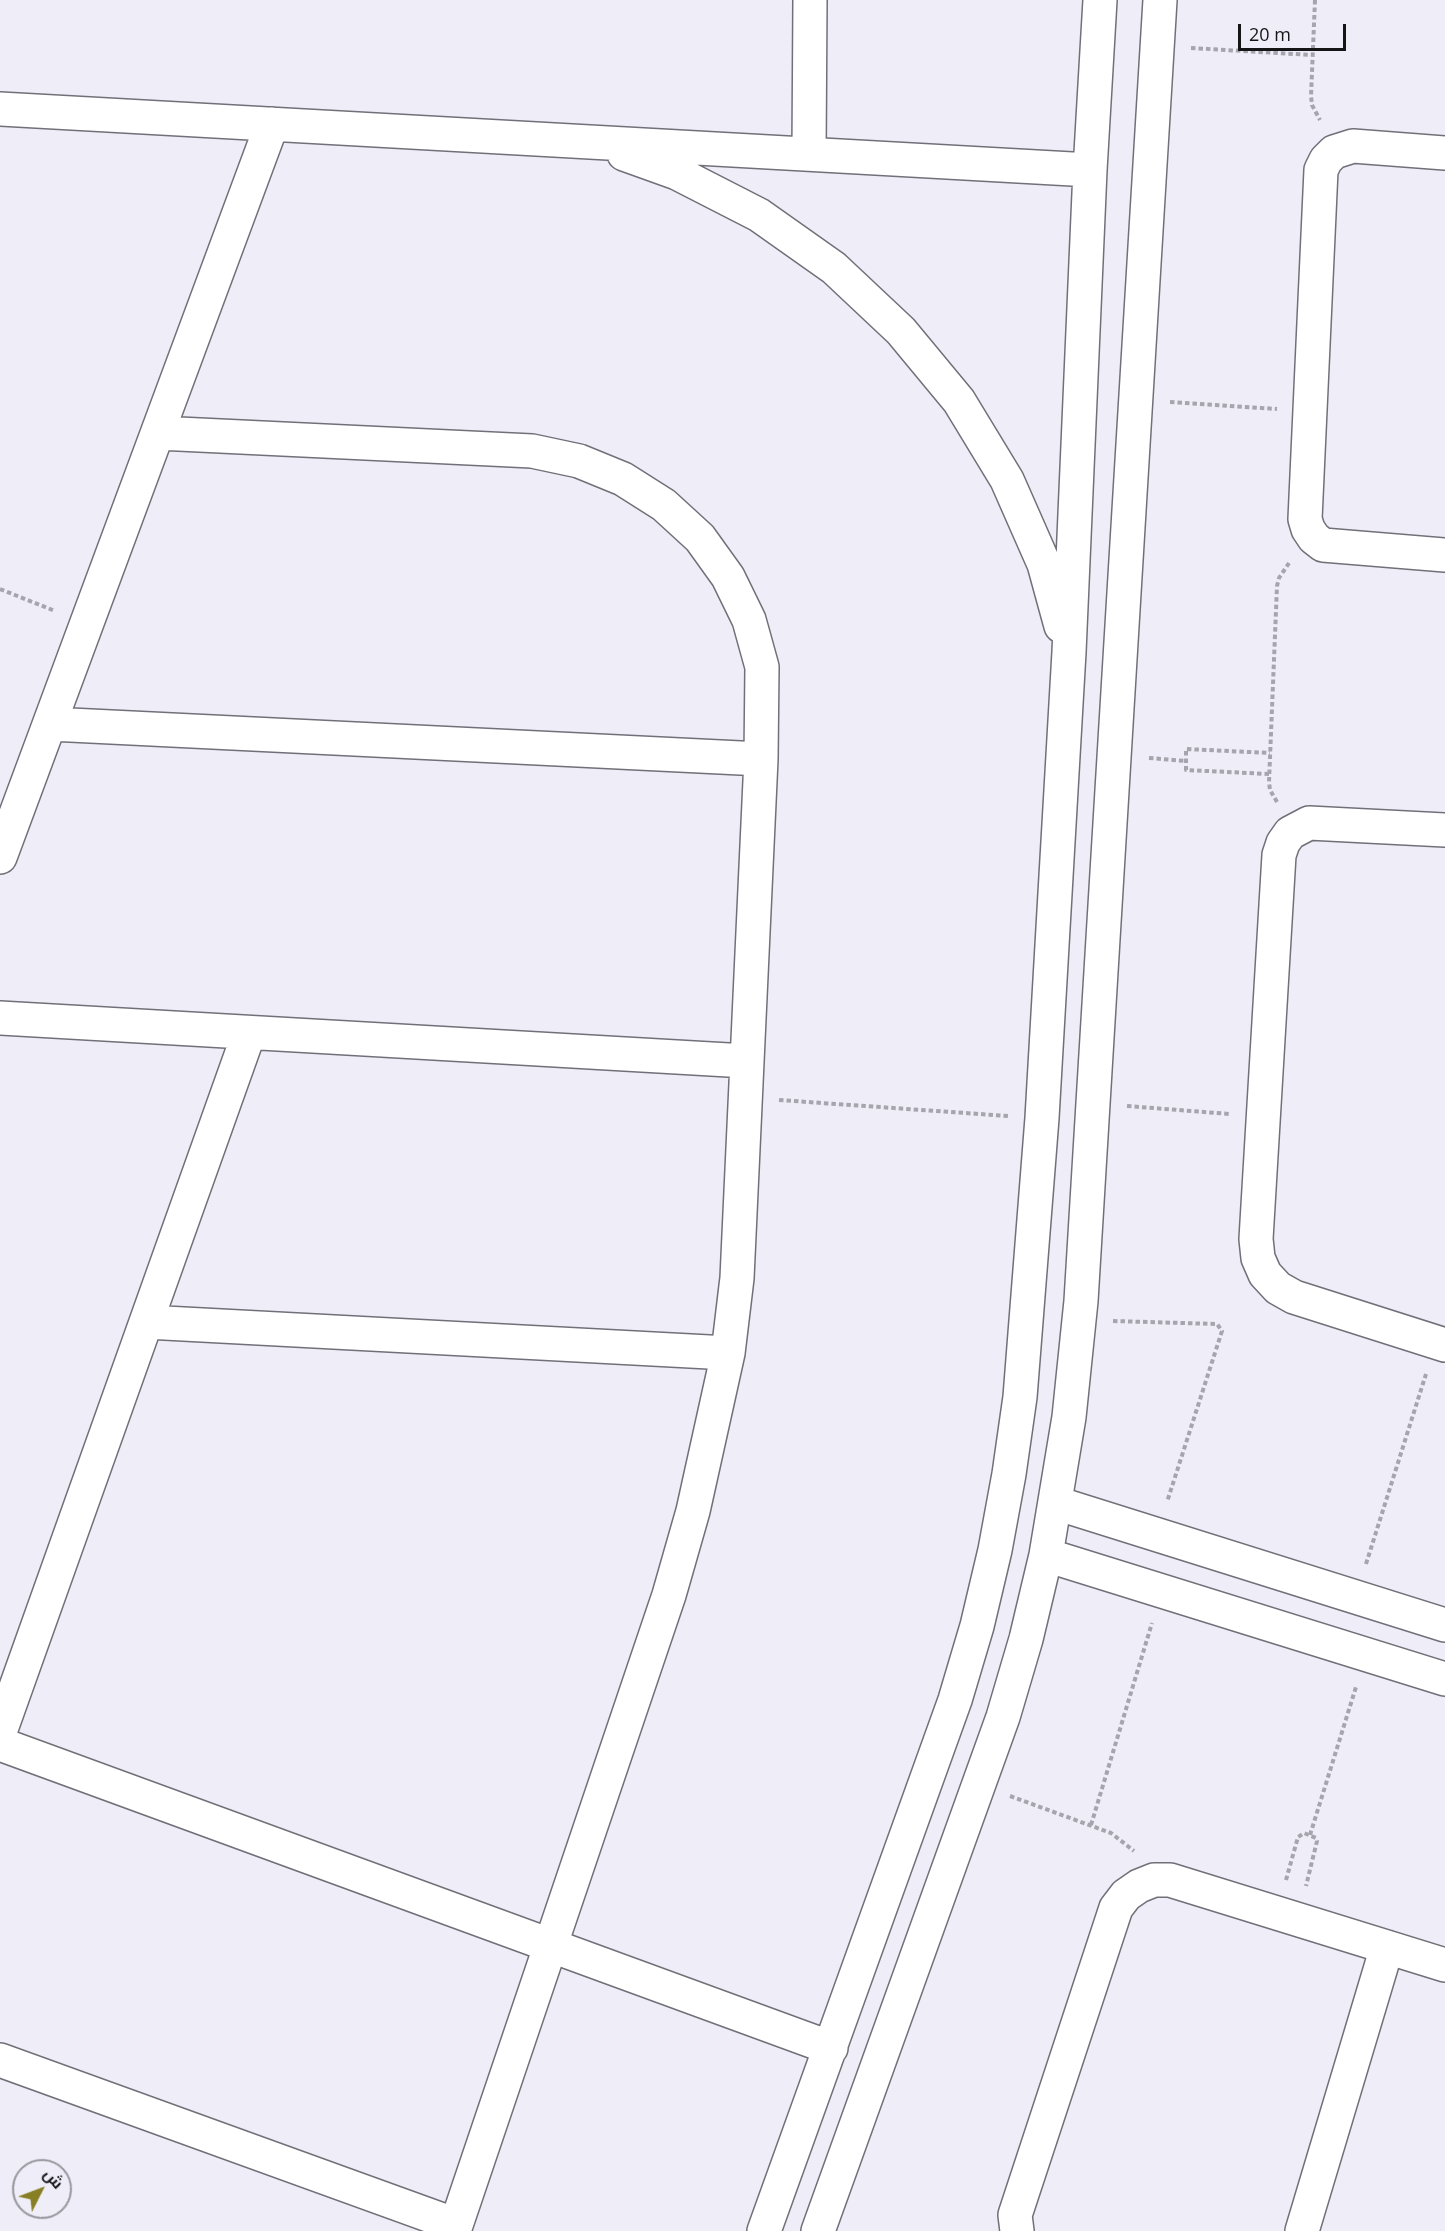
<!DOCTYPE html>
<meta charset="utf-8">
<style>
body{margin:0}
#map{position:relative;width:1445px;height:2231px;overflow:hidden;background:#efeef8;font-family:"Open Sans",Cairo,sans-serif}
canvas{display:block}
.north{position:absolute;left:12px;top:2159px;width:60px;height:60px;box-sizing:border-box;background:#efeef8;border:2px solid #98979e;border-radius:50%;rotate:48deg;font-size:16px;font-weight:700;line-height:24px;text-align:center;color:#151518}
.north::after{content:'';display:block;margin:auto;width:21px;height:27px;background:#887e24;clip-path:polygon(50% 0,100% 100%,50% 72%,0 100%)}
.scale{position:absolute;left:1238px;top:24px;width:108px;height:27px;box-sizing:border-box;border:3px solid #151518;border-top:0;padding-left:8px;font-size:18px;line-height:21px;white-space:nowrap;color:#151518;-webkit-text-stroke:4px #efeef8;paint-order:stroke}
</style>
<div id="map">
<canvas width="1445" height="2231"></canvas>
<div class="north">ش</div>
<div class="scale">20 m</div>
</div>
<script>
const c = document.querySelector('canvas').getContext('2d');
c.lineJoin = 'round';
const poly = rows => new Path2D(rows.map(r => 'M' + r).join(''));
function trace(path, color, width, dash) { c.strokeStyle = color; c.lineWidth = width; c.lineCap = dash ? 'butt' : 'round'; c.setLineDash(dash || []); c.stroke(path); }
const minor = poly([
 [0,109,1090,170],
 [1445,153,1353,146,1334,152,1326,160,1321,170,1305,519,1308,529,1314,538,1323,545,1445,555],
 [624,154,677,173,759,215,834,268,901,331,959,401,1007,480,1044,564,1061,626],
 [809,154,810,0],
 [158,433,532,451,579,461,623,479,664,505,700,538,728,577,749,620,762,667,761,759,737,1278,728,1353,693,1511,669,1595,454,2231],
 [50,724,761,759],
 [1445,830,1309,823,1290,833,1283,843,1279,855,1256,1239,1258,1258,1265,1274,1278,1288,1294,1297,1445,1345],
 [0,857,272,124],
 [0,1018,746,1061],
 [146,1322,728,1353],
 [1056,1503,1445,1625],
 [1046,1555,1445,1679],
 [0,1732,249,1033],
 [0,1744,831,2048],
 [0,2060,456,2225],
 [764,2231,955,1700,977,1626,995,1550,1009,1474,1020,1397,1042,1118,1069,652,1090,170,1100,0],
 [818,2231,1003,1717,1026,1639,1046,1555,1069,1417,1081,1301,1160,0],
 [1017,2231,1015,2215,1116,1908,1126,1895,1139,1886,1154,1880,1170,1880,1445,1965],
 [1302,2231,1387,1947]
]);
trace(minor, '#707079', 36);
trace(poly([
 [1315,0,1311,96,1312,105,1320,120],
 [1191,48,1312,55],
 [1170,402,1277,409],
 [0,589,55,611],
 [1149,758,1186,761],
 [1269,774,1186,770,1186,749,1270,753],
 [1277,802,1270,790,1269,782,1277,586,1279,578,1289,563],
 [779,1100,1008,1116],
 [1127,1106,1230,1114],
 [1113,1321,1217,1324,1222,1331,1167,1502],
 [1366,1564,1426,1374],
 [1010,1796,1111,1833,1134,1851],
 [1091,1825,1152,1623],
 [1310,1835,1356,1687],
 [1286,1880,1298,1837,1304,1833,1316,1838,1317,1841,1306,1886]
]), '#a6a5ad', 4, [4.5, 3]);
trace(minor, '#fff', 33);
</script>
